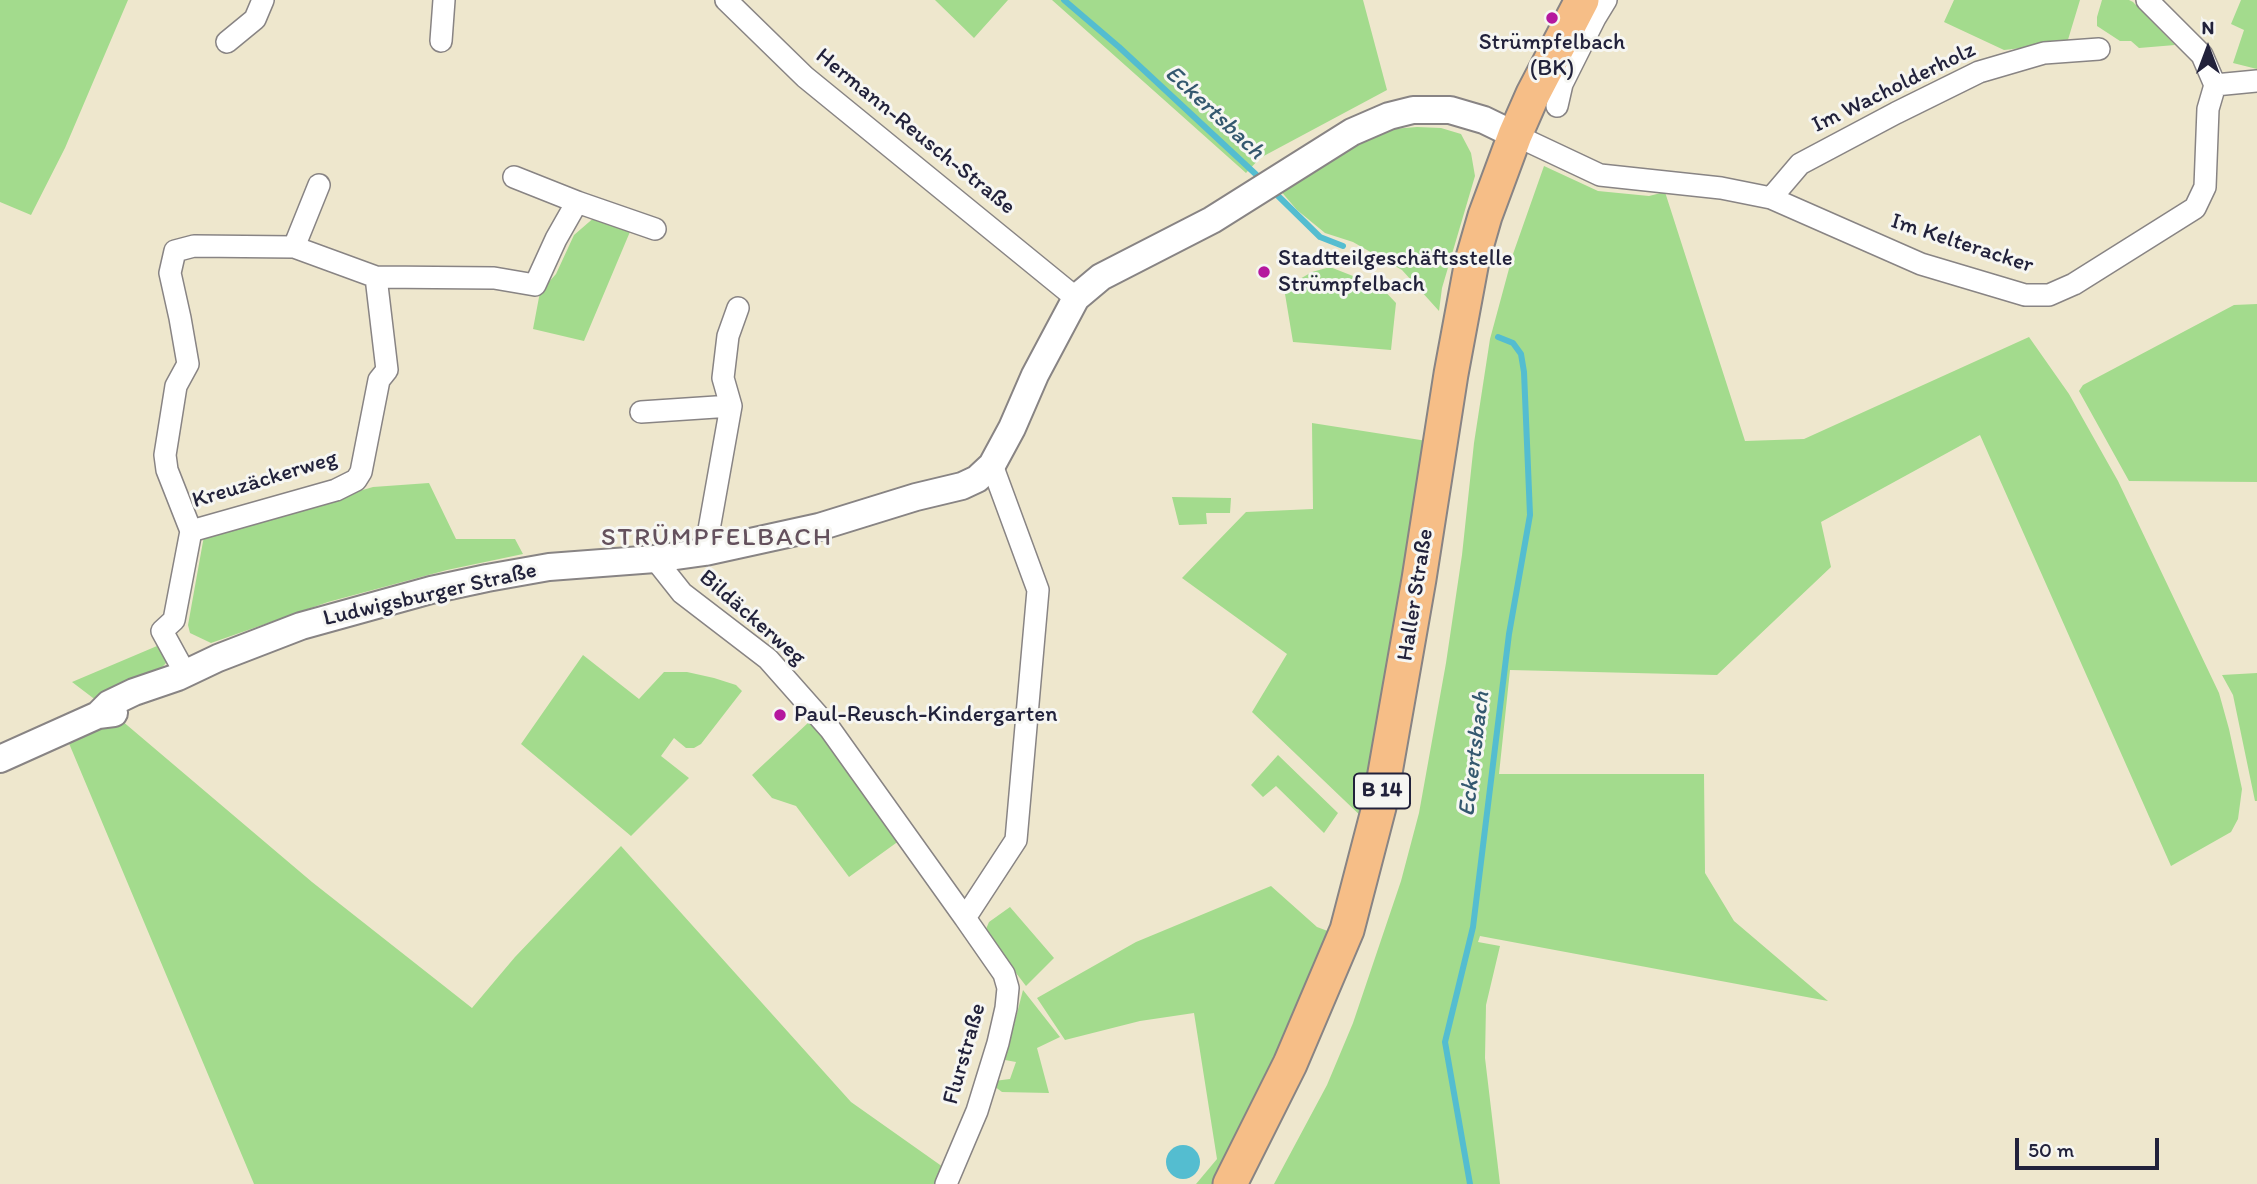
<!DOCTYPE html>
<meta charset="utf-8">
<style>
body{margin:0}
#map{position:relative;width:2257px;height:1184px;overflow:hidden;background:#eee7cd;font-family:Itim,sans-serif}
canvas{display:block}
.north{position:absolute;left:2173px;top:14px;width:70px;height:70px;-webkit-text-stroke:5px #f6f6f2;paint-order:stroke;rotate:0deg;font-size:19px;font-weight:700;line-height:28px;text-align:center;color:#22223b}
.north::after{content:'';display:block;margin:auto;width:24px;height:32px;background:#22223b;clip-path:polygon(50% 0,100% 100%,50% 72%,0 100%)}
.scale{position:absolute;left:2015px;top:1138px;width:144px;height:32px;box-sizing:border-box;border:4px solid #22223b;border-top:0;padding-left:9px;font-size:21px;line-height:24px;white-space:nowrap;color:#22223b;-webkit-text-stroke:5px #f6f6f2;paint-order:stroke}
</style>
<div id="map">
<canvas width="2257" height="1184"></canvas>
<div class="north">N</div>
<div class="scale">50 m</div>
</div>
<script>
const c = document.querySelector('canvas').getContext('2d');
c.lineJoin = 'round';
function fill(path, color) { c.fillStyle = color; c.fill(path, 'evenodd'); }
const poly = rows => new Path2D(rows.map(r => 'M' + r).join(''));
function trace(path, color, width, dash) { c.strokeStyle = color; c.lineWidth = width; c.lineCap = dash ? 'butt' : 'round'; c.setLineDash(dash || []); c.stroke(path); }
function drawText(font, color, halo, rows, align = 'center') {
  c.font = font + ' Itim,sans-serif'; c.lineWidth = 6; c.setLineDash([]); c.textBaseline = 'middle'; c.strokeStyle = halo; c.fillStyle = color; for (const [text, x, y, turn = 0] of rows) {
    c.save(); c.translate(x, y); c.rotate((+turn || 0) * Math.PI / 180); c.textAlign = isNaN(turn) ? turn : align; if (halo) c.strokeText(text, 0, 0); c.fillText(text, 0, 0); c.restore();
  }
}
fill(poly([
 [0,0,128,0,65,148,31,215,0,202],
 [935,0,1008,0,974,38],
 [1052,0,1363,0,1387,90,1260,158,1246,173],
 [1954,0,2080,0,2067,43,2004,50,1944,22],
 [2102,0,2129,0,2133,2,2175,45,2139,48,2131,41,2120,41,2097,26,2097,17],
 [2241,0,2257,0,2257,69,2233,63,2244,30,2231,24],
 [1417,127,1441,128,1461,134,1471,153,1475,176,1442,288,1439,311,1402,270,1353,242,1325,233,1297,210,1279,189,1361,142,1392,129],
 [1544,166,1598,191,1649,196,1665,192,1745,441,1804,439,2029,337,2069,394,2118,481,2219,693,2229,729,2242,789,2238,819,2231,832,2171,866,1980,435,1821,522,1831,567,1717,675,1510,670,1499,774,1704,774,1705,873,1734,921,1828,1001,1480,936,1478,942,1500,946,1486,1005,1485,1058,1500,1184,1274,1184,1327,1085,1353,1023,1401,881,1419,813,1446,663,1462,555,1474,443,1490,339,1513,254],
 [596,216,632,227,584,341,533,329,540,292,556,274,574,235],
 [1330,267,1381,287,1396,303,1391,350,1293,342,1284,288,1312,272],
 [2257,304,2257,482,2129,481,2079,391,2083,385,2234,305],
 [1312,423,1427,441,1366,821,1252,712,1287,654,1182,578,1246,512,1313,509],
 [429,483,456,539,515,539,523,554,447,570,328,602,211,643,190,633,188,625,204,536,373,487],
 [1172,497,1231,498,1230,513,1206,513,1207,524,1179,525],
 [157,646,167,655,166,663,155,675,97,701,72,682],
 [583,655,639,699,664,672,687,672,714,678,736,685,742,691,701,744,694,748,686,748,674,738,661,756,689,778,631,836,521,744],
 [2257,673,2257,801,2255,801,2233,695,2222,675],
 [121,720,312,882,472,1008,515,957,621,846,851,1102,943,1167,939,1184,254,1184,68,741],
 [809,722,828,736,903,838,849,877,796,806,772,798,752,775],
 [1278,755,1338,813,1324,833,1276,786,1263,797,1251,785],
 [1271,886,1317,927,1333,933,1219,1184,1196,1184,1217,1159,1194,1013,1140,1021,1065,1040,1037,998,1136,942],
 [1010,907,1054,958,1026,986,993,943,986,929,989,922],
 [1023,990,1060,1037,1037,1048,1049,1093,1002,1092,994,1086,994,1081,1010,1079,1016,1062,1005,1060]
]), '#a3db8d');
fill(poly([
 '1166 1162a17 17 0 1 1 34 0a17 17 0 1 1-34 0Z'
]), '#54bdd0');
trace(poly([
 [1064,0,1119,47,1262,180],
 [1272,190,1320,237,1343,246],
 [1470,1184,1445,1042,1473,927,1509,634,1530,515,1524,372,1521,354,1513,343,1498,337]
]), '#54bdd0', 6);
const minor = poly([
 [726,0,805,77,1076,298],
 [441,41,444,0],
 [227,42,255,19,263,0],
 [2215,85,2257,81],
 [1557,106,1562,84,1595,18,1606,0],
 [1515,135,1600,175,1721,188,1771,198,1921,264,2025,295,2049,295,2074,284,2195,208,2205,187,2208,109,2215,85,2202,55,2147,0],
 [1771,198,1800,164,1896,113,1979,72,2044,53,2099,49],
 [577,202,655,229],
 [376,277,494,278,535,285,556,239,577,202,514,177],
 [641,412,731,406],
 [191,531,336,490,356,480,361,472,379,380,387,370,376,277,294,247],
 [705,552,731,406,723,378,728,336,738,308],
 [655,559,682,593,768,659,830,729,965,918],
 [185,673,162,631,174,620,191,531,167,470,165,455,176,386,188,364,180,318,170,273,175,251,194,246,294,247,319,185],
 [946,1184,977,1111,998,1043,1006,1008,1008,988,1004,974,965,918,1016,840,1038,590,992,465]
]);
const tertiary = poly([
 [98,715,109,704,134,692,178,677,218,658,301,626,431,590,487,578,549,567,655,559,705,552,819,527,916,497,962,486,977,479,992,465,1012,428,1035,375,1076,298,1101,277,1212,220,1352,132,1389,116,1413,110,1450,110,1484,120,1515,135],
 [0,759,98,715,114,713]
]);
const primary = poly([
 [1230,1184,1290,1064,1347,930,1379,807,1419,579,1451,374,1472,261,1485,216,1515,135,1533,94,1582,0]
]);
trace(minor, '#888484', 24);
trace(tertiary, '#888484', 30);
trace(primary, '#888484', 37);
trace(minor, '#fff', 21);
trace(tertiary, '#fff', 26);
trace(primary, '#f6be87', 33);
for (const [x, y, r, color] of [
 [1552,18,7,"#b5179e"],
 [1264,272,7,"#b5179e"],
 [780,715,7,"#b5179e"]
]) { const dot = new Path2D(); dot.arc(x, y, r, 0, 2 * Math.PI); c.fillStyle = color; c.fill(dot); trace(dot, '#f6f6f2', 2.5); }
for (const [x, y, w] of [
 [1382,791,56]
]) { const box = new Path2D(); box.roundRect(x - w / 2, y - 17.5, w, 35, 5); c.fillStyle = '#f6f6f2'; c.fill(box); trace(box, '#22223b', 2); }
drawText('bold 21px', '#22223b', null, [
 ["B 14",1382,791]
]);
drawText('23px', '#22223b', '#f6f6f2', [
 ["Strümpfelbach",1552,43,"center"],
 ["(BK)",1552,69,"center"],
 ["Stadtteilgeschäftsstelle",1278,259],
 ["Strümpfelbach",1278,285],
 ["Paul-Reusch-Kindergarten",794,715]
], 'left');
drawText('23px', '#22223b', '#f6f6f2', [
 ["Im Wacholderholz",1894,88,-26],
 ["Hermann-Reusch-Straße",915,132,39],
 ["Im Kelteracker",1962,244,18],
 ["Kreuzäckerweg",265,480,-17],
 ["Ludwigsburger Straße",430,595,-13],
 ["Haller Straße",1416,595,-81],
 ["Bildäckerweg",752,618,41],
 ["Flurstraße",965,1054,-74]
]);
drawText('italic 24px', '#34586f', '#f6f6f2', [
 ["Eckertsbach",1214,113,43],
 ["Eckertsbach",1475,754,-83]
]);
c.letterSpacing = '2px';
drawText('26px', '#64515d', '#f6f6f2', [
 ["STRÜMPFELBACH",717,538]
]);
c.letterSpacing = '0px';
</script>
